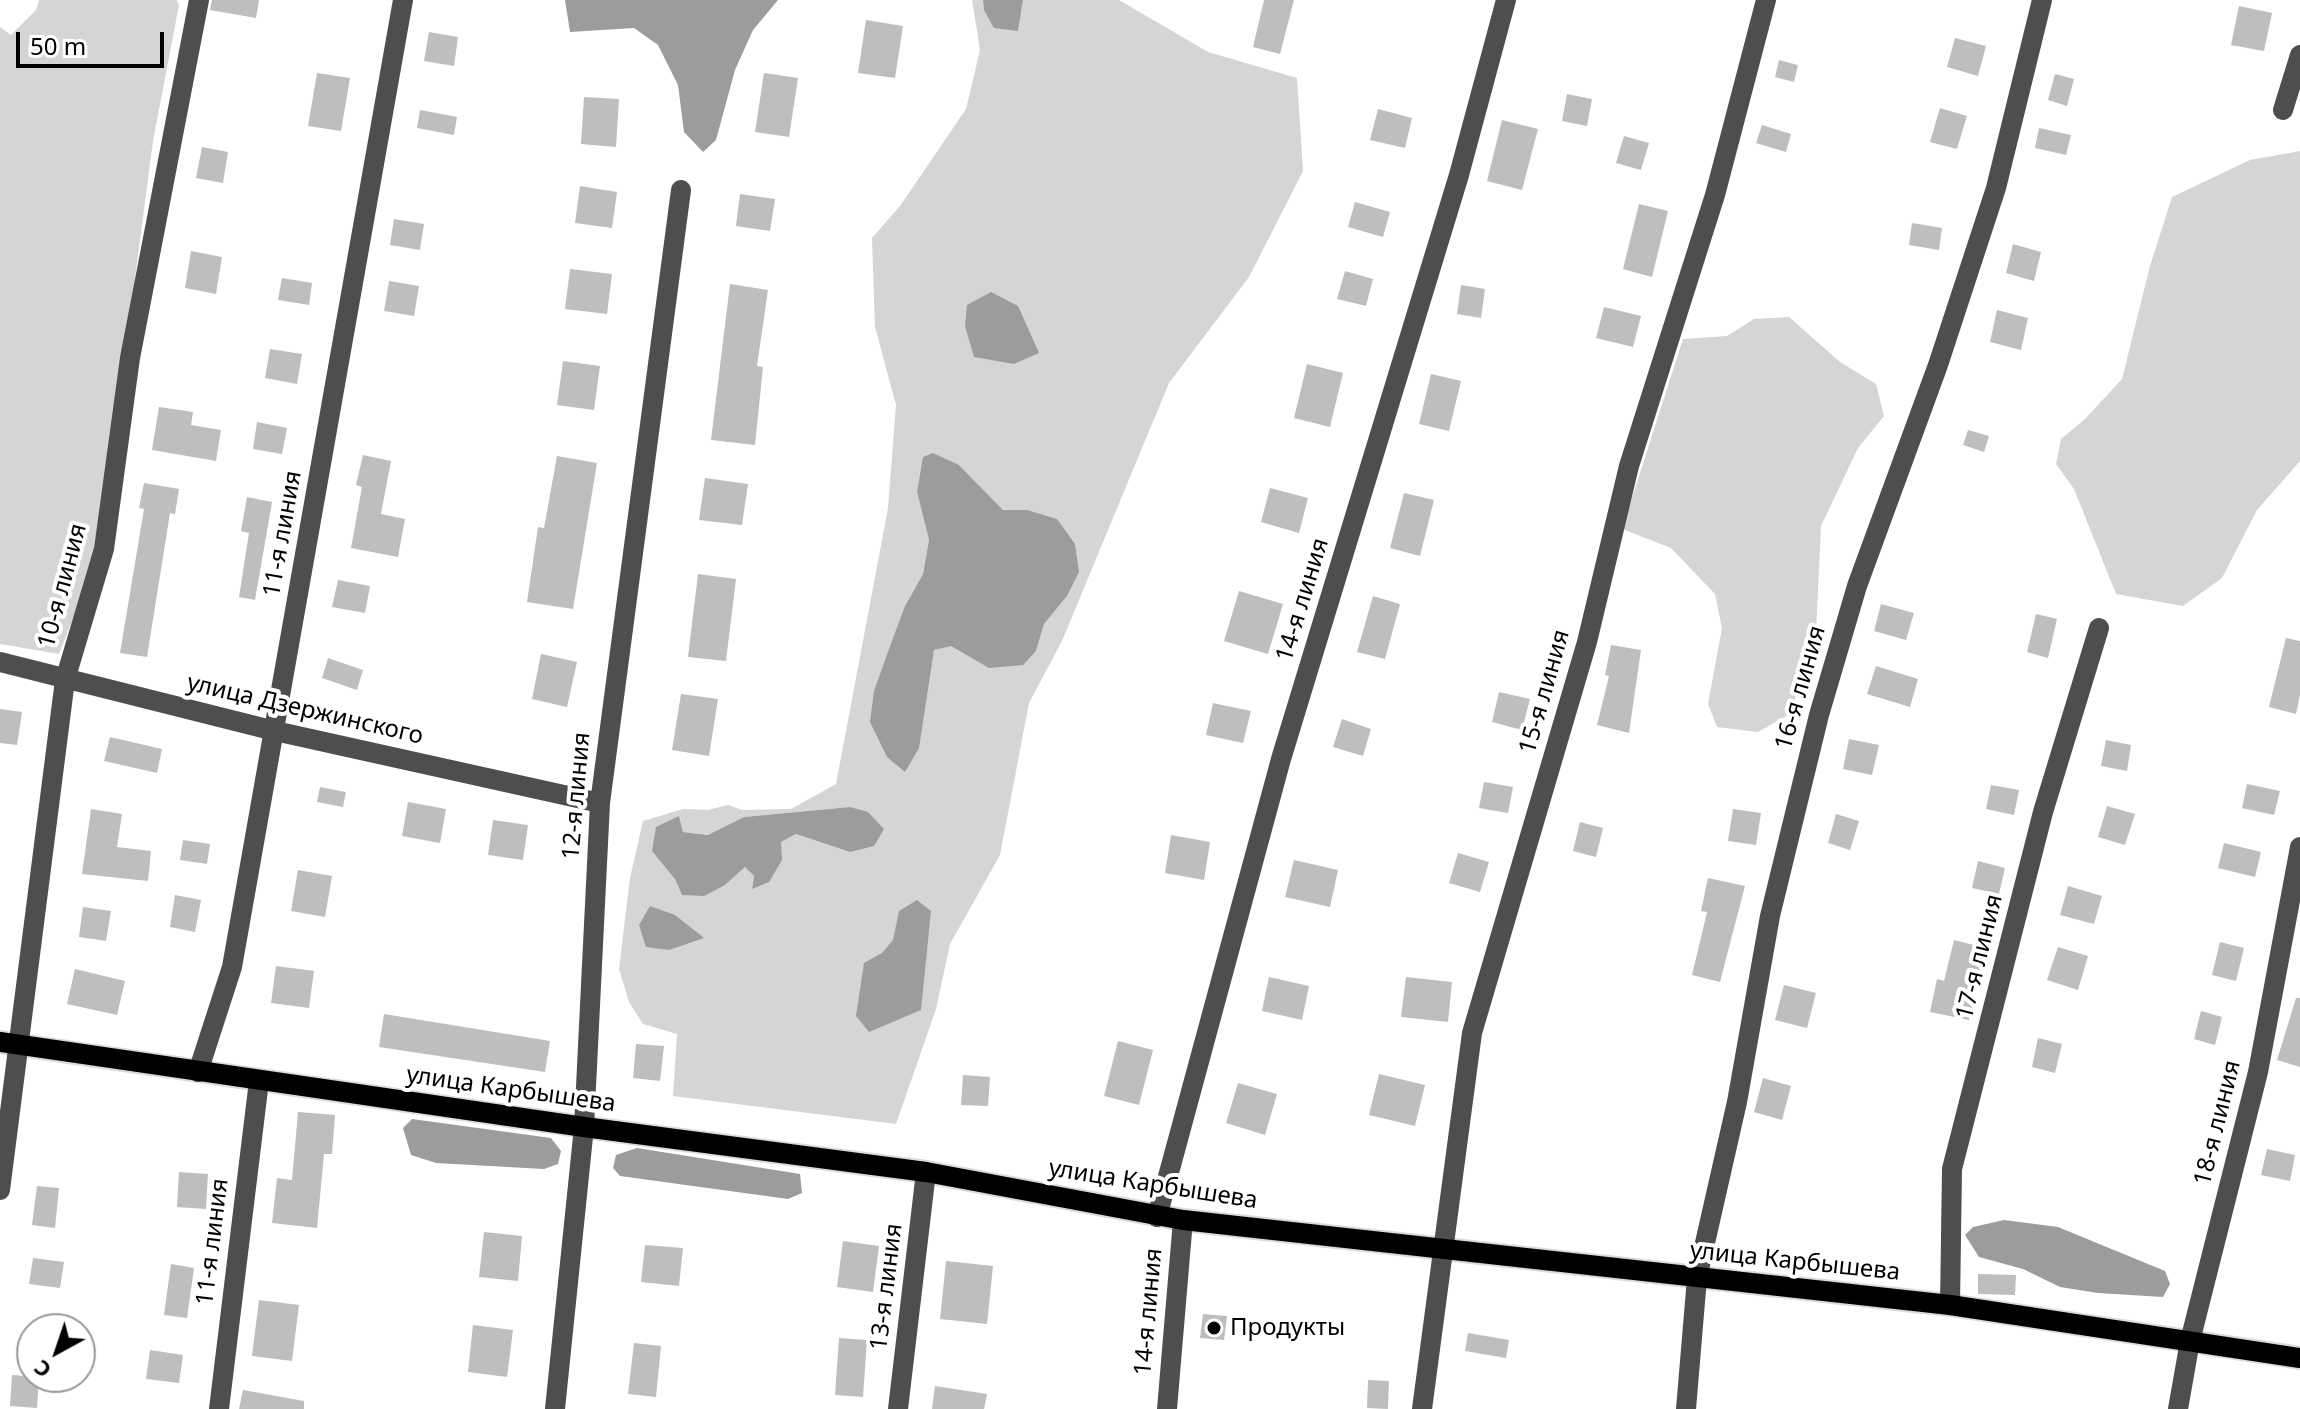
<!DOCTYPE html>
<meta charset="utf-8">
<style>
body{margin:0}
#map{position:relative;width:2300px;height:1409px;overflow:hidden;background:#fff;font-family:"Noto Sans",sans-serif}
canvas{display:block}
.north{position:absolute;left:16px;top:1313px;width:80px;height:80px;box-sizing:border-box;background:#fff;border:2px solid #999;border-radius:50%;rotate:220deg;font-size:22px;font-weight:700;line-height:32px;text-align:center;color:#000}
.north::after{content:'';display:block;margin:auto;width:28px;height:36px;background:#000;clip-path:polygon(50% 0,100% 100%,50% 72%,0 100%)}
.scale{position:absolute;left:16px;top:32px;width:148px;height:36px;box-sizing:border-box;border:4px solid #000;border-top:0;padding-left:10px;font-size:24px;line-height:28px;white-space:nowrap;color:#000;-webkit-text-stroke:6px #fff;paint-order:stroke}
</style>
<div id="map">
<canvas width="2300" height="1409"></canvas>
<div class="north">С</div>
<div class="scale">50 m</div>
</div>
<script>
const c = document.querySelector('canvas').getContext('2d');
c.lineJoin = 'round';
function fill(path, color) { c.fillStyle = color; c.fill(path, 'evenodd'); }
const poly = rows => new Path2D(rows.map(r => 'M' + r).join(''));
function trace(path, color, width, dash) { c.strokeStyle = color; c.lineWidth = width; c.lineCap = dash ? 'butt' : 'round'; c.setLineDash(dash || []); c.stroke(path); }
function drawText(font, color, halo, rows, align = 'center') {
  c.font = font + ' "Noto Sans",sans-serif'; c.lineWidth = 8; c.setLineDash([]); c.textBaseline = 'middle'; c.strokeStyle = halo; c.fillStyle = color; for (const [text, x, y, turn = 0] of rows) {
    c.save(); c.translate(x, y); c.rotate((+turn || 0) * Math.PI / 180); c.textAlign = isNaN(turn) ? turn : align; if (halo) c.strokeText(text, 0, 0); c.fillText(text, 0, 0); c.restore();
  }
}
fill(poly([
 [39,0,177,0,179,5,153,141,99,552,59,654,0,644,0,27,11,35,36,10],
 [972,0,983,0,984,10,1018,30,1023,0,1119,0,1208,52,1297,78,1303,171,1249,277,1169,383,1062,641,1029,703,1000,855,950,944,936,1009,896,1124,673,1096,677,1034,643,1024,629,1002,619,969,630,878,643,821,683,809,708,810,728,805,742,810,791,809,836,784,888,508,896,405,875,327,872,238,900,206,966,109,980,50],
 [959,465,1003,510,1027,510,1067,596,1044,624,1036,651,951,645,934,650,928,678,905,606,923,574,929,540,917,492],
 [850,807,850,852,796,834,781,842,752,888,754,876,745,867,725,885,682,895,675,879,679,816,683,832,709,835,744,817],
 [2300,151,2300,461,2257,510,2222,578,2183,606,2116,594,2074,489,2056,464,2061,439,2085,419,2122,379,2150,266,2172,197,2250,160],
 [1789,317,1840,362,1876,384,1884,416,1858,448,1821,526,1816,633,1790,714,1758,732,1717,727,1708,704,1722,628,1715,594,1671,548,1622,529,1683,339,1727,336,1754,319]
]), '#d5d5d5');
fill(poly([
 [565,0,778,0,753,30,735,70,716,140,703,152,684,132,678,85,658,45,634,28,570,32],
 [983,0,1023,0,1018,31,994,28,984,10],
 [991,292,1018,306,1039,353,1014,364,974,357,965,326,967,305],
 [933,453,959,465,1003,510,1027,510,1057,519,1075,544,1079,572,1067,596,1044,624,1036,651,1023,665,989,668,951,646,934,650,919,748,905,772,887,757,870,722,874,691,889,649,905,606,923,574,929,540,917,492,923,457],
 [850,807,868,812,884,829,874,846,850,852,796,834,781,842,782,860,769,882,752,889,754,876,745,867,725,885,704,896,682,895,675,879,652,851,656,827,679,816,683,832,708,835,744,817],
 [917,900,931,911,921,1010,869,1032,856,1016,864,963,882,953,893,940,899,911],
 [650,906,675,915,704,938,669,950,646,947,639,925],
 [412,1119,551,1138,561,1151,558,1164,544,1169,436,1163,411,1155,403,1128],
 [637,1148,800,1174,802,1193,788,1199,620,1176,613,1168,616,1155],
 [2004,1220,2058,1227,2165,1271,2170,1284,2163,1297,2098,1293,2060,1287,2023,1269,1979,1257,1965,1235,1973,1227]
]), '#9c9c9c');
fill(poly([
 [212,0,259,0,256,18,210,10],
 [1264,0,1294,0,1280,54,1253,47],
 [2239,6,2272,13,2264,51,2231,45],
 [866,20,903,26,895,78,858,73],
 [429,32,458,37,454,66,424,61],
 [1955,38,1986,46,1978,76,1947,67],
 [1779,60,1798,65,1794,82,1775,77],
 [317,73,350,78,341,131,308,126],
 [764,73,798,78,789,137,755,132],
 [2055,74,2074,79,2067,106,2048,100],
 [1567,94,1592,99,1587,126,1562,121],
 [584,97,619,99,616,147,581,144],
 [1940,108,1967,116,1957,149,1930,142],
 [1378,109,1412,118,1405,148,1370,140],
 [420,110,457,117,454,135,417,128],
 [1502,120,1538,129,1522,190,1487,181],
 [1762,125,1791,134,1786,152,1756,143],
 [2039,128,2071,135,2066,155,2035,148],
 [1624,136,1649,143,1641,170,1616,163],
 [202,147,228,152,223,183,196,178],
 [580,186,617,192,612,228,575,223],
 [740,194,775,199,770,231,736,226],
 [1355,202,1390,212,1383,237,1348,227],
 [1639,204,1668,211,1652,277,1623,269],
 [394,219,424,224,420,250,390,245],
 [1912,223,1942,228,1939,250,1909,245],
 [2013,244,2041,252,2034,281,2006,273],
 [191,251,222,257,216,294,185,288],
 [570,269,612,274,607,314,565,309],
 [1345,271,1373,279,1366,306,1337,299],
 [282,278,312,283,309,305,278,300],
 [389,281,419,286,414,316,384,311],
 [730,284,768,290,757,366,763,367,755,445,711,440],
 [1461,285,1485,289,1481,318,1457,314],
 [1604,307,1641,316,1633,347,1596,338],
 [1997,310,2028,318,2021,350,1990,342],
 [270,349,302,354,297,384,265,378],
 [563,361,600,366,594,410,557,405],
 [1307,364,1343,373,1330,427,1294,418],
 [1431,374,1461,381,1449,431,1419,424],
 [159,407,193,412,191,425,221,430,216,461,152,450],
 [257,422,287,428,282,454,253,449],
 [1968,430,1989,436,1984,452,1963,445],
 [363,455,391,461,381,514,405,519,398,557,351,548,362,487,356,485],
 [557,456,597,463,573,609,527,602,538,527,544,528],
 [705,478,748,484,742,525,699,520],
 [144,483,179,489,175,514,170,513,147,657,120,653,144,509,139,508],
 [1270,488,1308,498,1299,533,1261,522],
 [1404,493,1434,500,1420,556,1390,548],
 [247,497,272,502,255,600,239,597,249,533,241,531],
 [698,574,736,579,726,661,688,657],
 [338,580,370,586,365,613,332,607],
 [1239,591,1283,604,1268,654,1224,641],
 [1373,596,1400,604,1385,659,1357,652],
 [1881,604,1914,613,1906,640,1874,631],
 [2036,614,2057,619,2048,658,2027,652],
 [2286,638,2300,641,2300,695,2296,714,2269,707],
 [1611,645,1641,650,1629,733,1597,725,1609,676,1605,675],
 [541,654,577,662,567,707,532,699],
 [328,658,363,670,357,690,322,678],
 [1876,666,1918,679,1910,707,1867,694],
 [1499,692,1530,699,1522,730,1492,722],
 [681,694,718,699,709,756,672,750],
 [1213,703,1251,711,1243,743,1206,735],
 [0,709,22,712,17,745,0,743],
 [1342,719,1371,729,1363,756,1333,747],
 [110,737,162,749,157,773,104,761],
 [1849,739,1879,745,1872,775,1843,769],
 [2106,740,2131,745,2127,771,2101,766],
 [1484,782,1513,787,1508,813,1479,808],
 [2247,784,2280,791,2274,815,2242,808],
 [1991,785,2019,790,2014,815,1986,809],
 [320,787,346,792,343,807,317,802],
 [408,802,446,809,440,843,402,836],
 [2107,806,2135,814,2125,845,2098,837],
 [91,809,122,814,117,847,151,851,148,881,82,874],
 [1733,809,1761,813,1756,845,1728,841],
 [1836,814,1859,821,1850,850,1828,843],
 [493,820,528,825,523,860,488,855],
 [1580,822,1603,828,1596,857,1573,851],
 [1171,835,1210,842,1204,880,1165,873],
 [183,840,210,844,207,864,180,860],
 [2224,843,2261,852,2255,877,2218,868],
 [1458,853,1489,862,1480,892,1449,883],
 [1294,860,1338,870,1330,907,1285,897],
 [1978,861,2005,868,1999,894,1972,888],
 [298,870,332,876,325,917,291,911],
 [1708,878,1745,886,1720,982,1692,975,1707,912,1701,911],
 [2068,886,2102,896,2094,924,2060,915],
 [175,895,201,900,195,932,170,927],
 [83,907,111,911,106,941,79,937],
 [1954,940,1986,948,1969,1020,1930,1012,1937,979,1944,981],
 [2220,942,2244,948,2236,981,2212,975],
 [2058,947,2088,956,2078,990,2047,980],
 [276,966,314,971,309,1008,271,1003],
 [75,969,125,981,117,1015,67,1004],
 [1269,977,1309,986,1302,1020,1262,1011],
 [1406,977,1452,982,1448,1022,1401,1017],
 [1784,985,1816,993,1807,1028,1775,1020],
 [2296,998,2300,998,2300,1067,2277,1060],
 [2201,1011,2222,1017,2215,1045,2194,1039],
 [384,1014,550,1041,545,1072,379,1047],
 [2038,1038,2062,1044,2055,1073,2032,1067],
 [1118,1041,1153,1050,1139,1105,1104,1096],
 [636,1044,664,1046,660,1081,633,1078],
 [1379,1074,1425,1085,1415,1126,1369,1115],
 [963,1075,990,1077,988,1106,961,1105],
 [1763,1078,1791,1086,1782,1120,1754,1112],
 [1238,1083,1277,1094,1265,1135,1226,1123],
 [298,1112,335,1115,332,1154,324,1154,317,1228,272,1223,277,1178,292,1180],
 [2267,1149,2295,1155,2290,1181,2261,1175],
 [179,1172,208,1174,206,1209,177,1207],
 [37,1186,59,1188,55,1228,32,1225],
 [484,1232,522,1236,518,1281,479,1277],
 [843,1241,879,1246,873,1292,837,1287],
 [645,1245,683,1248,679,1286,641,1282],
 [33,1258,64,1262,60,1288,29,1284],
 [946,1261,993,1266,987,1324,940,1319],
 [171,1264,194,1268,187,1318,164,1315],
 [1978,1274,2016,1275,2015,1295,1978,1294],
 [259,1300,299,1305,292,1361,252,1356],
 [1203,1314,1227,1316,1224,1340,1200,1338],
 [473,1325,513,1330,507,1377,468,1372],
 [1468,1333,1509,1340,1506,1358,1465,1351],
 [839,1338,867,1340,863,1397,835,1395],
 [634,1343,661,1346,656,1397,628,1394],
 [150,1350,183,1355,179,1383,146,1379],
 [12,1375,39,1377,37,1408,10,1406],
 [1368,1380,1389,1381,1388,1409,1367,1408],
 [935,1386,987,1394,984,1409,932,1409],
 [243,1390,304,1401,304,1409,239,1409]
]), '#bebebe');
const major = poly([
 [0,1042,584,1127,926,1172,1183,1220,1950,1305,2300,1358]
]);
trace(major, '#dbdbdb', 24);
trace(poly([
 [2283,110,2300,55],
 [0,662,275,731,600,803],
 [198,1072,232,967,403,0],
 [0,1190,65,680,104,549,130,358,199,0],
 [1157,1217,1281,759,1459,175,1506,0],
 [1950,1305,1952,1169,2043,812,2099,628],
 [219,1409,259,1081],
 [555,1409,584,1127,600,803,681,190],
 [898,1409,926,1172],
 [1167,1409,1183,1220],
 [1422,1409,1472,1033,1587,642,1629,466,1715,195,1766,0],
 [1686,1409,1697,1278,1737,1102,1770,916,1819,715,1857,586,1938,365,1996,188,2042,0],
 [2178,1409,2190,1341,2258,1072,2300,847]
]), '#4e4e4e', 20);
trace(major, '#000', 20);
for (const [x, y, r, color] of [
 [1214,1328,8,"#000"]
]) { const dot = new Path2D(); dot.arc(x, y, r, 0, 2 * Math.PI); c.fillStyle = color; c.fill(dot); trace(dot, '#fff', 3); }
drawText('24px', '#000', '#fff', [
 ["11-я линия",283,534,-80],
 ["10-я линия",63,586,-75],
 ["14-я линия",1303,600,-73],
 ["16-я линия",1801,688,-74],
 ["15-я линия",1545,692,-74],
 ["улица Дзержинского",305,710,13],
 ["12-я линия",577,796,-85],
 ["17-я линия",1980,957,-76],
 ["улица Карбышева",511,1090,8],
 ["18-я линия",2218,1123,-76],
 ["улица Карбышева",1153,1185,9],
 ["11-я линия",213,1242,-83],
 ["улица Карбышева",1795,1262,6],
 ["13-я линия",887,1287,-83],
 ["14-я линия",1149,1312,-85]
]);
drawText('24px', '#000', '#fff', [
 ["Продукты",1230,1328]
], 'left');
</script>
